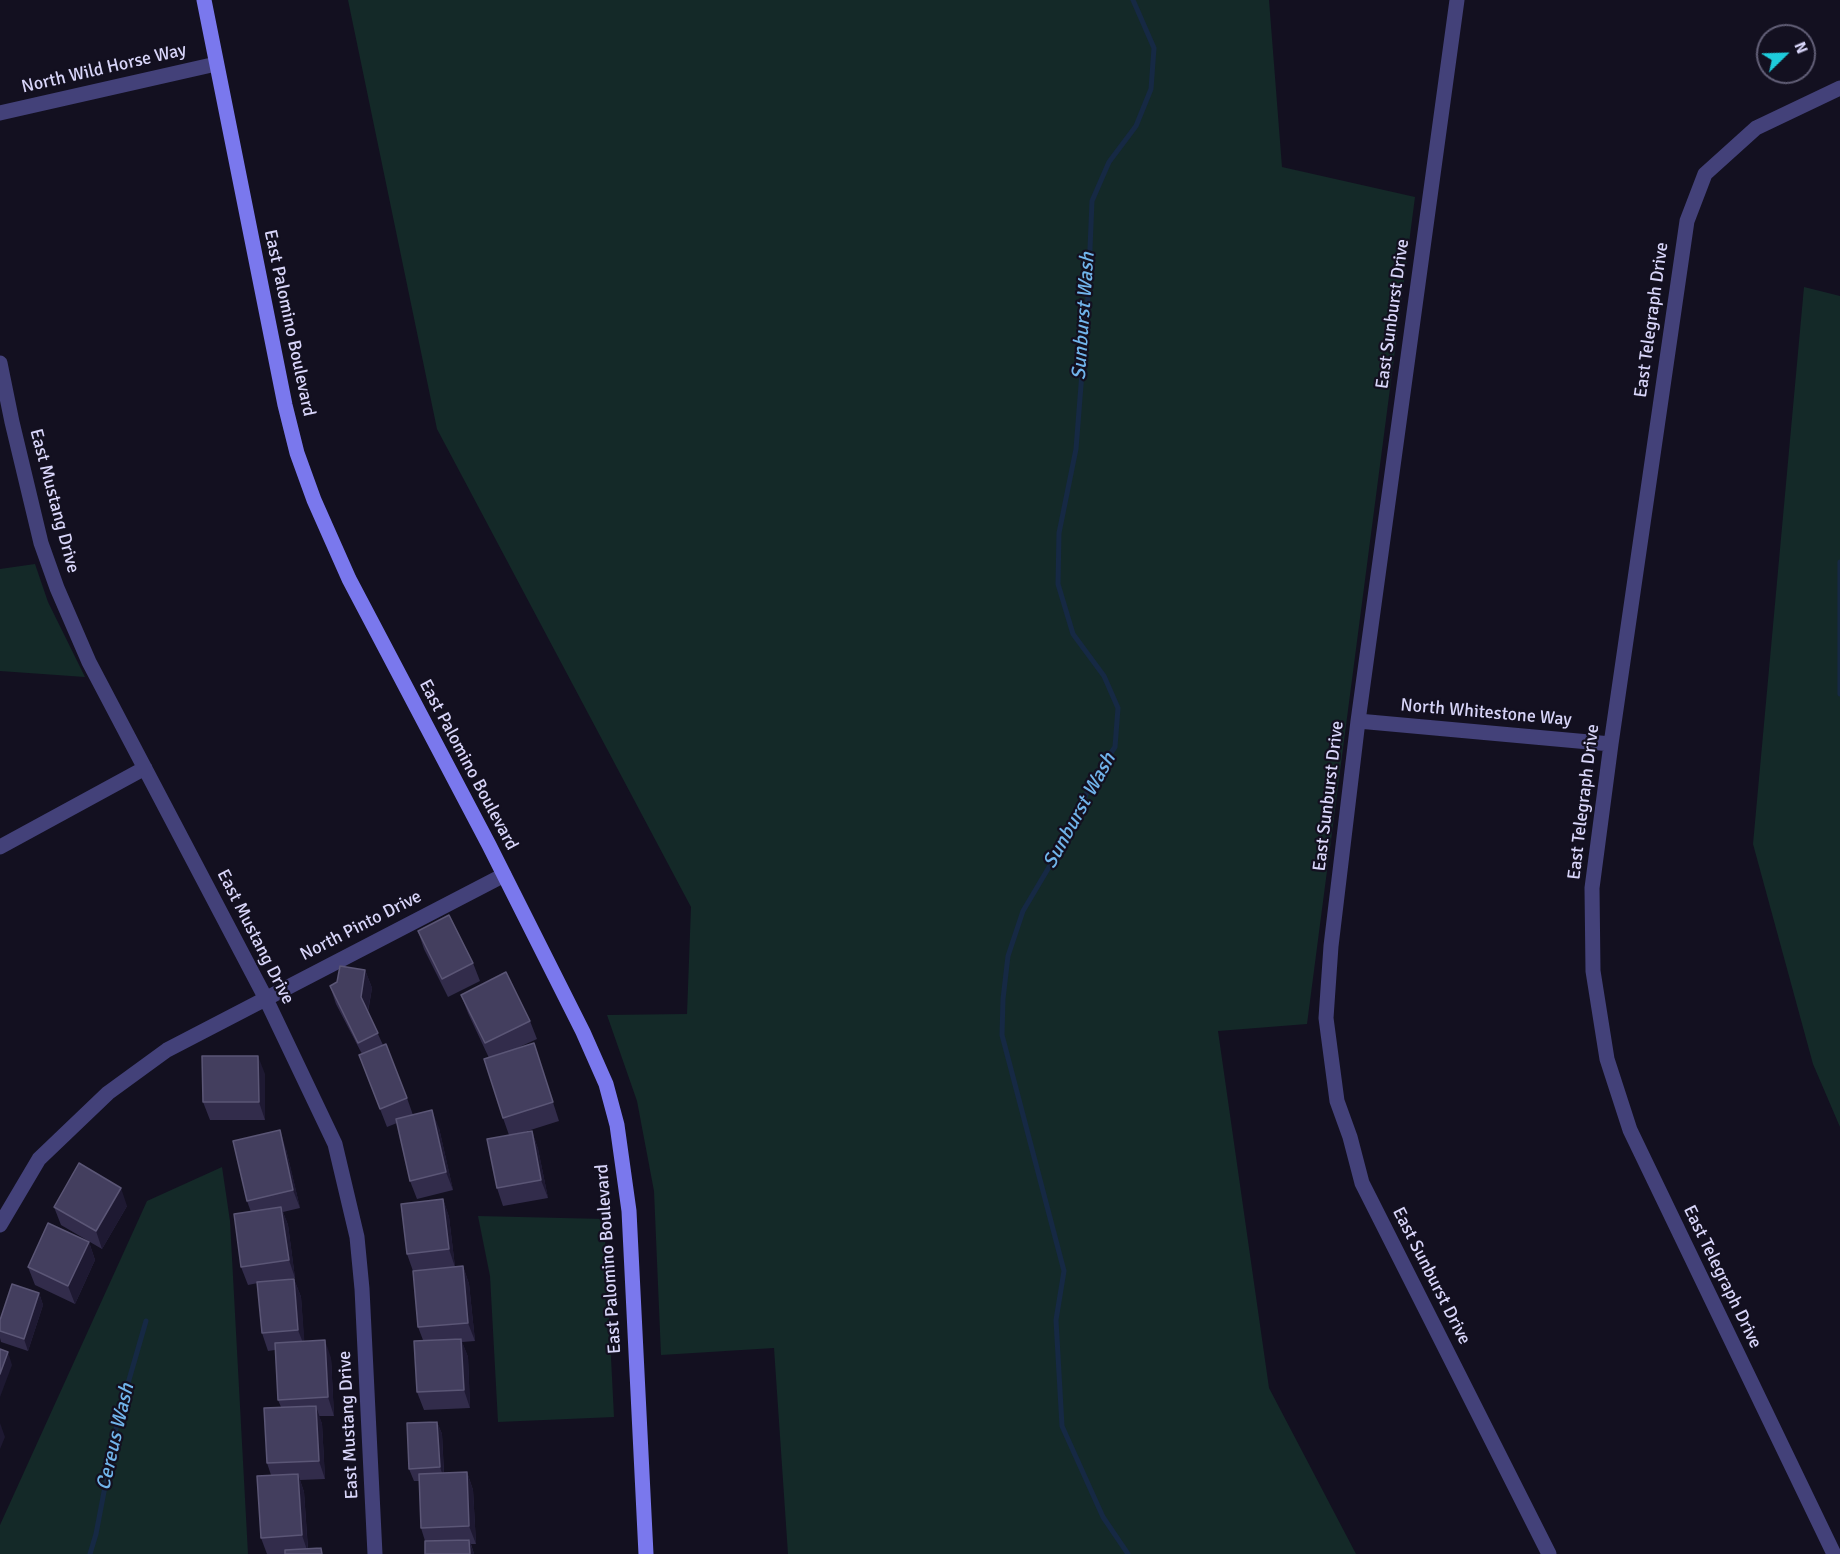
<!DOCTYPE html>
<style>
body{margin:0}
#map{position:relative;width:1840px;height:1554px;overflow:hidden;background:#131020;font-family:Signika,sans-serif}
canvas{display:block}
.north{position:absolute;left:1756px;top:24px;width:60px;height:60px;box-sizing:border-box;background:#131020;border:2px solid #625f77;border-radius:50%;rotate:67deg;font-size:16px;font-weight:700;line-height:24px;text-align:center;color:#d8d5f9}
.north::after{content:'';display:block;margin:auto;width:21px;height:27px;background:#1eccdc;clip-path:polygon(50% 0,100% 100%,50% 72%,0 100%)}
</style>
<div id="map">
<canvas width="1840" height="1554"></canvas>
<div class="north">N</div>
</div>
<script>
const c = document.querySelector('canvas').getContext('2d');
c.lineJoin = 'round';
function fill(path, color) { c.fillStyle = color; c.fill(path, 'evenodd'); }
const poly = rows => new Path2D(rows.map(r => 'M' + r).join(''));
function trace(path, color, width, dash) { c.strokeStyle = color; c.lineWidth = width; c.lineCap = dash ? 'butt' : 'round'; c.setLineDash(dash || []); c.stroke(path); }
function drawText(font, color, halo, rows, align = 'center') {
  c.font = font + ' Signika,sans-serif'; c.lineWidth = 4.5; c.setLineDash([]); c.textBaseline = 'middle'; c.strokeStyle = halo; c.fillStyle = color; for (const [text, x, y, turn = 0] of rows) {
    c.save(); c.translate(x, y); c.rotate((+turn || 0) * Math.PI / 180); c.textAlign = isNaN(turn) ? turn : align; if (halo) c.strokeText(text, 0, 0); c.fillText(text, 0, 0); c.restore();
  }
}
fill(poly([
 [348,0,1269,0,1282,167,1415,197,1307,1024,1218,1031,1269,1388,1356,1554,788,1554,774,1348,661,1355,654,1191,637,1101,607,1015,687,1014,691,907,437,429],
 [1804,287,1840,296,1840,1127,1813,1064,1753,844],
 [35,564,48,602,85,677,0,671,0,569],
 [222,1167,230,1221,248,1554,0,1554,0,1525,147,1201],
 [478,1216,604,1219,614,1417,498,1422,490,1276]
]), '#142928');
trace(poly([
 [1840,562,1840,694],
 [90,1554,96,1534,118,1418,146,1321],
 [1128,1554,1103,1517,1062,1426,1056,1320,1064,1271,1002,1035,1003,999,1008,956,1023,911,1068,835,1093,779,1115,747,1118,708,1104,676,1073,634,1058,584,1059,533,1076,449,1088,296,1092,201,1109,162,1136,126,1151,89,1154,48,1133,0]
]), '#162944', 5);
trace(poly([
 [1457,0,1358,721,1331,946,1326,1018,1337,1101,1350,1137,1362,1183,1549,1554],
 [0,113,216,64],
 [0,363,12,422,41,543,57,588,89,662,265,997,335,1144,357,1237,362,1289,375,1554],
 [1358,721,1611,744],
 [0,847,145,768],
 [0,1225,39,1159,108,1093,167,1050,504,875],
 [1834,1554,1630,1130,1607,1059,1593,971,1592,888,1611,744,1687,221,1705,174,1756,128,1840,88]
]), '#434179', 15);
trace(poly([
 [204,0,285,405,297,453,314,500,349,579,489,845,583,1032,606,1084,617,1125,629,1211,646,1554]
]), '#7a78ed', 15);
fill(poly([
 [418,931,473,963,480,981,448,997,424,949],
 [365,970,372,988,368,1012,407,1098,413,1115,439,1128,453,1190,417,1199,410,1181,397,1123,387,1127,359,1055,362,1054,336,1004,330,986],
 [461,995,530,1021,537,1039,515,1049,540,1062,559,1121,521,1133,532,1131,538,1149,548,1198,503,1206,497,1188,509,1135,503,1118,489,1058,468,1013],
 [265,1074,265,1120,210,1120,203,1102],
 [286,1149,300,1208,283,1212,288,1225,295,1278,277,1281,294,1279,301,1297,304,1341,331,1358,334,1416,319,1416,322,1424,325,1479,300,1480,304,1492,308,1549,323,1554,267,1554,261,1538,271,1475,267,1463,281,1407,278,1400,275,1350,268,1351,262,1333,258,1283,248,1285,241,1267,251,1212,247,1201],
 [443,1199,449,1217,455,1267,463,1266,469,1284,475,1341,462,1342,468,1357,470,1408,424,1410,417,1392,423,1340,418,1327,413,1271,407,1254],
 [127,1206,102,1249,61,1225,54,1207],
 [89,1242,95,1260,75,1304,35,1285,28,1267],
 [39,1293,43,1305,28,1351,1,1342,0,1338,0,1320],
 [437,1422,442,1434,444,1473,467,1472,473,1490,476,1544,471,1544,474,1554,425,1541,421,1528,419,1481,414,1481,409,1469]
]), '#322c4b');
fill(poly([
 [365,970,372,988,367,1015,361,997],
 [258,1056,265,1074,265,1120,259,1102],
 [432,1110,439,1128,453,1190,446,1172],
 [280,1130,286,1149,300,1208,293,1190],
 [532,1131,538,1149,548,1198,541,1180],
 [121,1188,127,1206,102,1249,96,1231],
 [443,1199,449,1217,455,1267,449,1249],
 [281,1207,288,1225,295,1278,289,1260],
 [89,1242,95,1260,75,1304,68,1286],
 [463,1266,469,1284,475,1341,468,1323],
 [294,1279,301,1297,305,1348,298,1330],
 [39,1293,43,1305,28,1351,24,1339],
 [461,1339,468,1357,470,1408,464,1390],
 [325,1340,331,1358,334,1416,328,1397],
 [8,1352,12,1365,0,1397,0,1374],
 [316,1406,322,1424,325,1479,319,1461],
 [437,1422,442,1434,444,1479,440,1467],
 [0,1423,5,1437,0,1449],
 [467,1472,473,1490,476,1544,469,1526],
 [298,1474,304,1492,308,1553,302,1535],
 [469,1540,474,1554,470,1554]
]), '#1e1932');
const building = poly([
 [449,915,473,963,442,979,418,931,449,915],
 [340,966,365,970,361,997,378,1033,358,1043,330,986,337,982,340,966],
 [506,972,530,1021,485,1043,461,995,506,972],
 [534,1043,553,1102,503,1118,484,1059,534,1043],
 [386,1044,407,1098,380,1109,359,1055,386,1044],
 [202,1056,258,1056,259,1102,203,1102,202,1056],
 [432,1110,446,1172,410,1181,396,1119,432,1110],
 [280,1130,293,1190,247,1201,233,1141,280,1130],
 [532,1131,541,1180,497,1188,487,1139,532,1131],
 [79,1163,121,1188,96,1231,54,1207,79,1163],
 [443,1199,449,1249,407,1254,401,1204,443,1199],
 [281,1207,289,1260,241,1267,234,1214,281,1207],
 [48,1223,89,1242,68,1286,28,1267,48,1223],
 [463,1266,468,1323,418,1327,413,1271,463,1266],
 [294,1279,298,1330,262,1333,257,1282,294,1279],
 [12,1284,39,1293,24,1339,0,1331,0,1320,12,1284],
 [461,1339,464,1390,417,1392,414,1341,461,1339],
 [325,1340,328,1397,278,1400,275,1343,325,1340],
 [0,1349,8,1352,0,1374,0,1349],
 [316,1406,319,1461,267,1463,264,1408,316,1406],
 [437,1422,440,1467,409,1469,407,1423,437,1422],
 [467,1472,469,1526,421,1528,419,1474,467,1472],
 [298,1474,302,1535,261,1538,257,1476,298,1474],
 [469,1540,470,1554,425,1554,425,1541,469,1540],
 [321,1548,322,1554,285,1554,285,1550,321,1548]
]);
fill(building, '#433e5e');
trace(building, '#5b5676', 1.5);
drawText('18px', '#d8d5f9', '#131020', [
 ["North Wild Horse Way",104,69,-13],
 ["East Sunburst Drive",1393,314,-82],
 ["East Telegraph Drive",1652,320,-82],
 ["East Palomino Boulevard",289,323,78],
 ["East Mustang Drive",54,501,75],
 ["North Whitestone Way",1486,713,5],
 ["East Palomino Boulevard",468,765,62],
 ["East Sunburst Drive",1329,796,-83],
 ["East Telegraph Drive",1584,802,-83],
 ["North Pinto Drive",361,926,-27],
 ["East Mustang Drive",255,937,63],
 ["East Palomino Boulevard",609,1259,-94],
 ["East Sunburst Drive",1431,1276,63],
 ["East Telegraph Drive",1722,1277,64],
 ["East Mustang Drive",349,1425,-93]
]);
drawText('italic 20px', '#71b4eb', '#131020', [
 ["Sunburst Wash",1084,316,-86],
 ["Sunburst Wash",1080,811,-61],
 ["Cereus Wash",116,1437,-77]
]);
</script>
